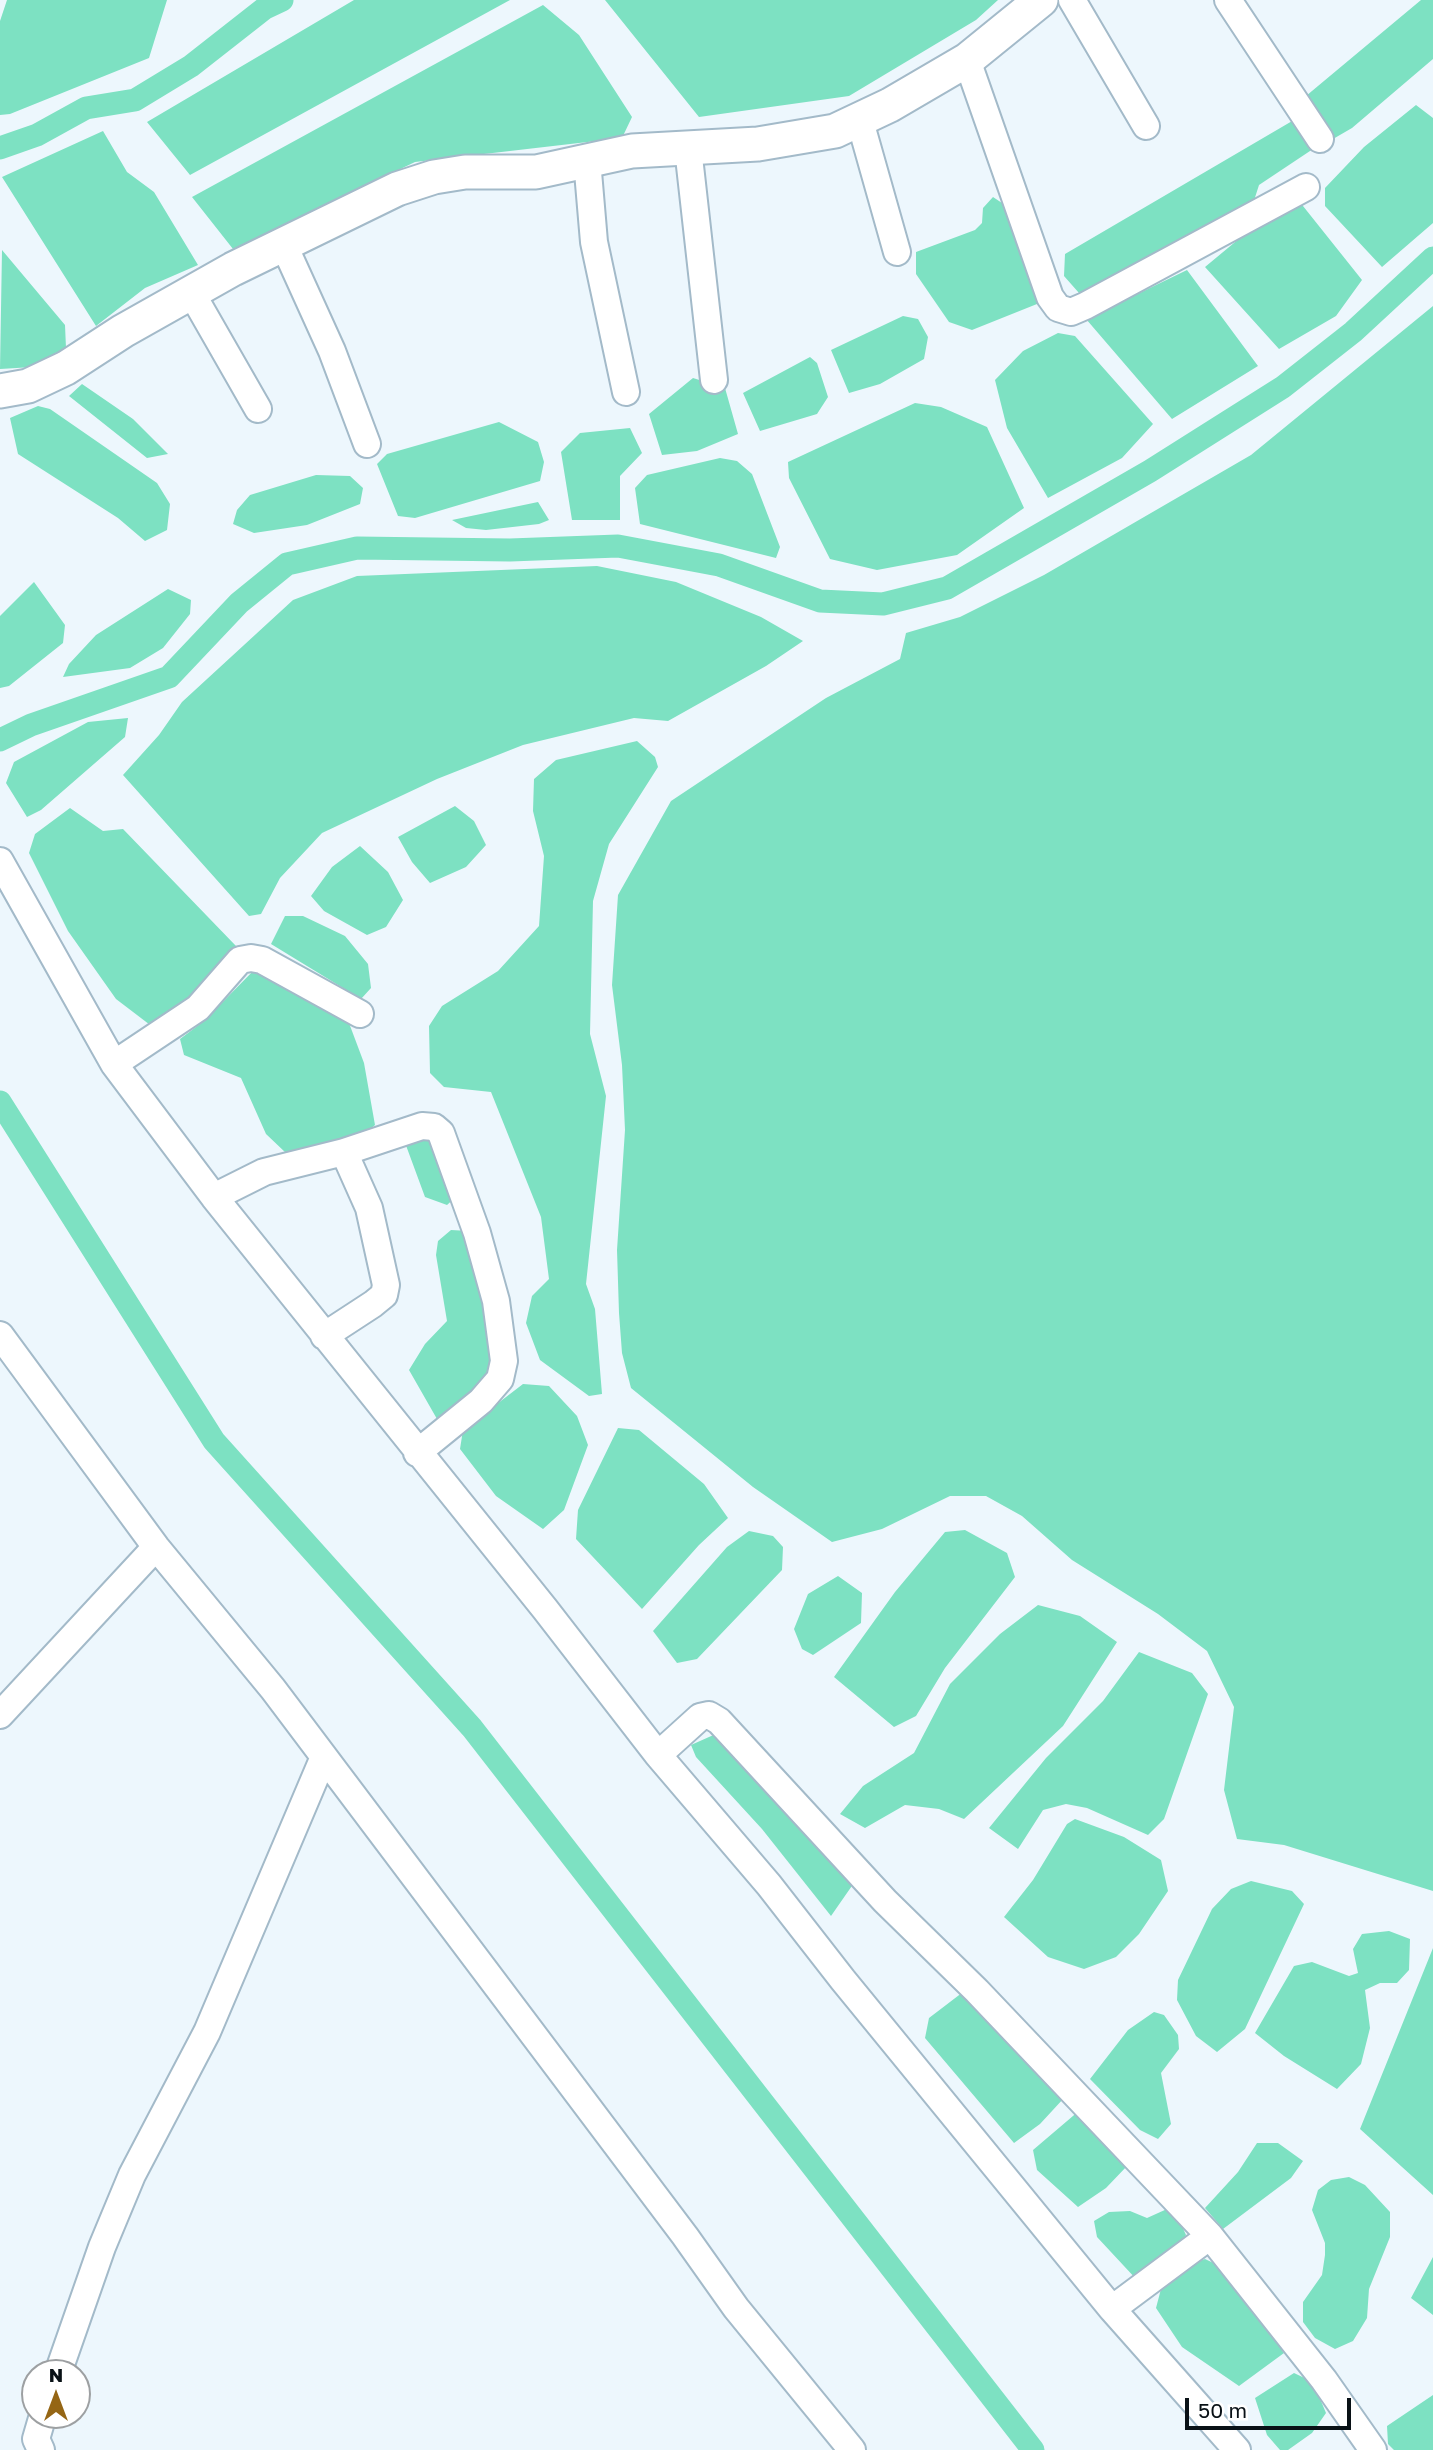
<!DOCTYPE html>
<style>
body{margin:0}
#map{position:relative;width:1433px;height:2450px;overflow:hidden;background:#edf7fd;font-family:"Golos Text",sans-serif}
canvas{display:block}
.north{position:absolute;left:21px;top:2359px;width:70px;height:70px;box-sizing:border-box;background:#fff;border:2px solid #9da0a2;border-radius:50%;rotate:0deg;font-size:19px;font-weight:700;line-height:28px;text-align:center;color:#091116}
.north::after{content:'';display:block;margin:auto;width:24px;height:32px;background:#956615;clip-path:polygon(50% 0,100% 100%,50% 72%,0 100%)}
.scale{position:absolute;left:1185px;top:2398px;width:166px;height:32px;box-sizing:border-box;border:4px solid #091116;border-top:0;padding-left:9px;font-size:21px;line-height:24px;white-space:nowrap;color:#091116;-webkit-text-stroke:5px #fff;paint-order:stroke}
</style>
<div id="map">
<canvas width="1433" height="2450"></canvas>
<div class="north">N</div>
<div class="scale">50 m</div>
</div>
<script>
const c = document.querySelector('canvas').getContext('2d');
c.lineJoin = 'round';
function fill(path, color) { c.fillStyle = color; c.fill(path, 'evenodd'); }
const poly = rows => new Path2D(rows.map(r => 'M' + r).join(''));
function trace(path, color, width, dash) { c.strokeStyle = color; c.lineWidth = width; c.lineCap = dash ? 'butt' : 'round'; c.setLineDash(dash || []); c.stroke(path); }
fill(poly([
 [7,0,167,0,149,58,10,114,0,115,0,21],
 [354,0,510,0,190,175,147,122],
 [605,0,998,0,976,20,849,96,699,117],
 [1421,0,1433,0,1433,59,1352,128,1333,139,1306,96],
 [543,5,579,35,632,117,622,138,415,162,233,249,192,197],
 [1416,105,1433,118,1433,223,1382,267,1325,206,1325,188,1364,147],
 [1299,117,1313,149,1259,185,1251,210,1079,293,1064,276,1065,254],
 [103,131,127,172,154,192,198,265,145,288,96,326,2,177],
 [993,197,1008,207,1042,302,972,330,949,322,916,274,916,252,975,230,982,223,983,208],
 [1299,201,1362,280,1336,316,1279,349,1205,267,1252,228],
 [2,250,65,325,66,348,33,367,0,369],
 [1187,270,1258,366,1172,419,1086,319],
 [1433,306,1433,1891,1284,1845,1237,1839,1224,1790,1234,1707,1207,1651,1158,1614,1072,1560,1022,1516,986,1496,950,1496,882,1529,832,1542,753,1487,631,1388,622,1353,619,1313,617,1250,625,1130,622,1065,612,985,618,895,671,801,826,698,900,659,906,633,960,617,1044,575,1251,455],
 [903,316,918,319,928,337,924,359,880,384,849,393,831,350],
 [1058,333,1075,336,1153,424,1122,458,1048,498,1007,428,995,380,1023,351],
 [810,357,817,363,828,397,817,414,760,431,743,393],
 [693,378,725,388,738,434,697,451,662,455,649,414],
 [82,384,133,419,168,454,147,458,69,396],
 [915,403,941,407,987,427,1024,508,957,555,877,570,830,559,789,478,788,462],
 [38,406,50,409,157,483,170,504,167,530,145,541,118,518,18,454,10,418],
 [499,422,538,442,544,462,540,481,415,518,398,516,377,464,387,454],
 [630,428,642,453,620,476,620,520,572,520,561,452,580,433],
 [720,458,737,461,752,474,780,547,776,558,640,524,635,488,647,475],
 [316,475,350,476,363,488,360,504,307,525,254,533,233,524,237,510,250,495],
 [538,502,549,520,539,524,486,530,466,528,452,520],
 [597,566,676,582,761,617,803,641,766,666,668,721,634,718,523,745,437,779,322,833,280,878,261,914,249,916,123,775,159,735,182,702,293,600,357,576],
 [34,582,65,625,63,643,9,686,0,688,0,616],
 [168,589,191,600,190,614,163,648,130,668,63,677,69,664,96,635],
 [128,718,125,737,41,810,27,817,6,783,14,762,88,722],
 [637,741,655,757,658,767,609,844,593,901,590,1034,606,1096,586,1284,595,1309,602,1394,589,1396,540,1360,526,1323,532,1296,549,1279,541,1217,491,1092,444,1087,430,1073,429,1026,442,1006,498,971,539,926,544,856,533,811,534,779,556,760],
 [455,806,474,821,486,845,466,867,430,883,412,862,398,837],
 [70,808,103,831,123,829,236,946,203,1001,158,1031,116,999,68,931,29,853,35,834],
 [360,846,388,872,403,900,386,927,367,935,324,911,311,896,332,867],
 [285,916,303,916,345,936,368,964,371,988,361,999,271,944],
 [258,966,343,1007,364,1063,375,1125,355,1142,286,1153,266,1134,241,1078,184,1055,180,1039,204,1021],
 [430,1129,458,1195,447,1205,425,1197,404,1140],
 [451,1230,469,1231,501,1358,483,1385,437,1419,409,1370,425,1344,447,1321,436,1255,438,1241],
 [523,1384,549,1386,577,1416,588,1445,564,1510,543,1529,496,1496,460,1449,463,1430],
 [618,1428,639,1430,704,1484,728,1518,699,1545,642,1609,576,1539,578,1510],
 [965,1530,1007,1553,1015,1577,945,1668,916,1716,894,1727,834,1677,895,1592,945,1532],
 [749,1531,773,1536,783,1547,782,1570,697,1659,677,1663,653,1631,727,1547],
 [838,1576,862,1593,861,1623,813,1655,802,1649,794,1629,808,1594],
 [1038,1605,1080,1616,1117,1642,1063,1726,964,1819,939,1809,905,1805,865,1828,840,1814,863,1786,914,1753,950,1684,1000,1634],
 [1139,1652,1192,1673,1208,1694,1164,1819,1148,1835,1087,1808,1066,1804,1043,1810,1018,1849,989,1828,1046,1758,1103,1701],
 [718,1733,856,1880,831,1916,762,1829,696,1757,691,1745],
 [1075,1819,1124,1837,1161,1860,1168,1891,1139,1934,1116,1957,1084,1969,1048,1957,1004,1917,1033,1880,1067,1824],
 [1251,1881,1292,1891,1304,1904,1245,2029,1217,2052,1196,2036,1177,2000,1178,1980,1212,1909,1231,1889],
 [1389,1931,1410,1939,1409,1970,1397,1983,1380,1983,1365,1990,1370,2028,1361,2064,1337,2089,1284,2056,1255,2033,1294,1966,1312,1962,1349,1976,1358,1973,1353,1949,1362,1934],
 [1433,1948,1433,2195,1360,2129],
 [967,1989,1064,2098,1040,2124,1014,2143,925,2038,929,2018],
 [1154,2012,1164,2015,1178,2035,1179,2049,1161,2073,1171,2124,1158,2139,1140,2130,1090,2079,1128,2030],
 [1080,2110,1128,2165,1106,2188,1078,2207,1037,2170,1033,2150],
 [1257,2143,1278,2143,1303,2161,1291,2178,1223,2229,1205,2208,1238,2172],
 [1349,2177,1365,2185,1390,2212,1390,2237,1369,2289,1367,2318,1353,2341,1335,2349,1315,2338,1303,2322,1303,2302,1322,2275,1325,2255,1325,2243,1312,2210,1318,2190,1331,2180],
 [1167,2209,1175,2211,1186,2235,1176,2254,1137,2280,1097,2237,1094,2221,1109,2212,1130,2211,1147,2218],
 [1433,2257,1433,2315,1411,2298],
 [1205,2259,1222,2267,1284,2353,1239,2386,1182,2347,1156,2308,1161,2289,1181,2268],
 [1294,2373,1313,2382,1326,2413,1312,2433,1288,2450,1280,2450,1267,2435,1255,2398],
 [1433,2395,1433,2450,1394,2450,1388,2444,1387,2426]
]), '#7de1c2');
trace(poly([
 [0,148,37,135,86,108,135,100,191,66,265,8,282,0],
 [0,740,31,725,169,677,239,603,287,564,357,548,510,550,618,546,719,565,820,601,883,604,947,588,1150,471,1283,387,1353,332,1433,258],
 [0,1102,214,1441,472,1728,1033,2450]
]), '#7de1c2', 23);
const minor = poly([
 [1072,0,1146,126],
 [1228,0,1320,139],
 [967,60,1050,297,1058,308,1071,312,1085,306,1306,187],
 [860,121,897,252],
 [688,148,714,380],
 [587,160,594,242,626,392],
 [283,243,332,351,367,444],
 [191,292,258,409],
 [0,861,114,1064,214,1197,545,1609,658,1755,769,1885,843,1980,1112,2309,1237,2450],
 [114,1064,198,1008,240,960,251,958,262,960,360,1014],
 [214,1197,264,1172,344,1152,422,1126,434,1127,441,1133,477,1233,496,1301,504,1361,500,1379,481,1401,417,1453],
 [0,1335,156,1547,273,1689,685,2236,736,2308,852,2450],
 [324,1336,373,1304,384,1295,386,1285,369,1208,344,1152],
 [0,1715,156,1547],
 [658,1755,700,1717,709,1715,719,1721,885,1901,977,1991,1210,2236,1324,2380,1373,2450],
 [1112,2309,1210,2236],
 [58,2373,102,2247,132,2175,207,2032,323,1759],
 [41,2450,36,2439,43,2415]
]);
const tertiary = poly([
 [0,391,28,386,66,368,123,331,233,269,397,189,434,177,465,172,536,172,632,151,758,144,835,131,890,105,967,60,1041,0]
]);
trace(minor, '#a3bac9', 30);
trace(tertiary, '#a3bac9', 37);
trace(minor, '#fff', 26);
trace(tertiary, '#fff', 33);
</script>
